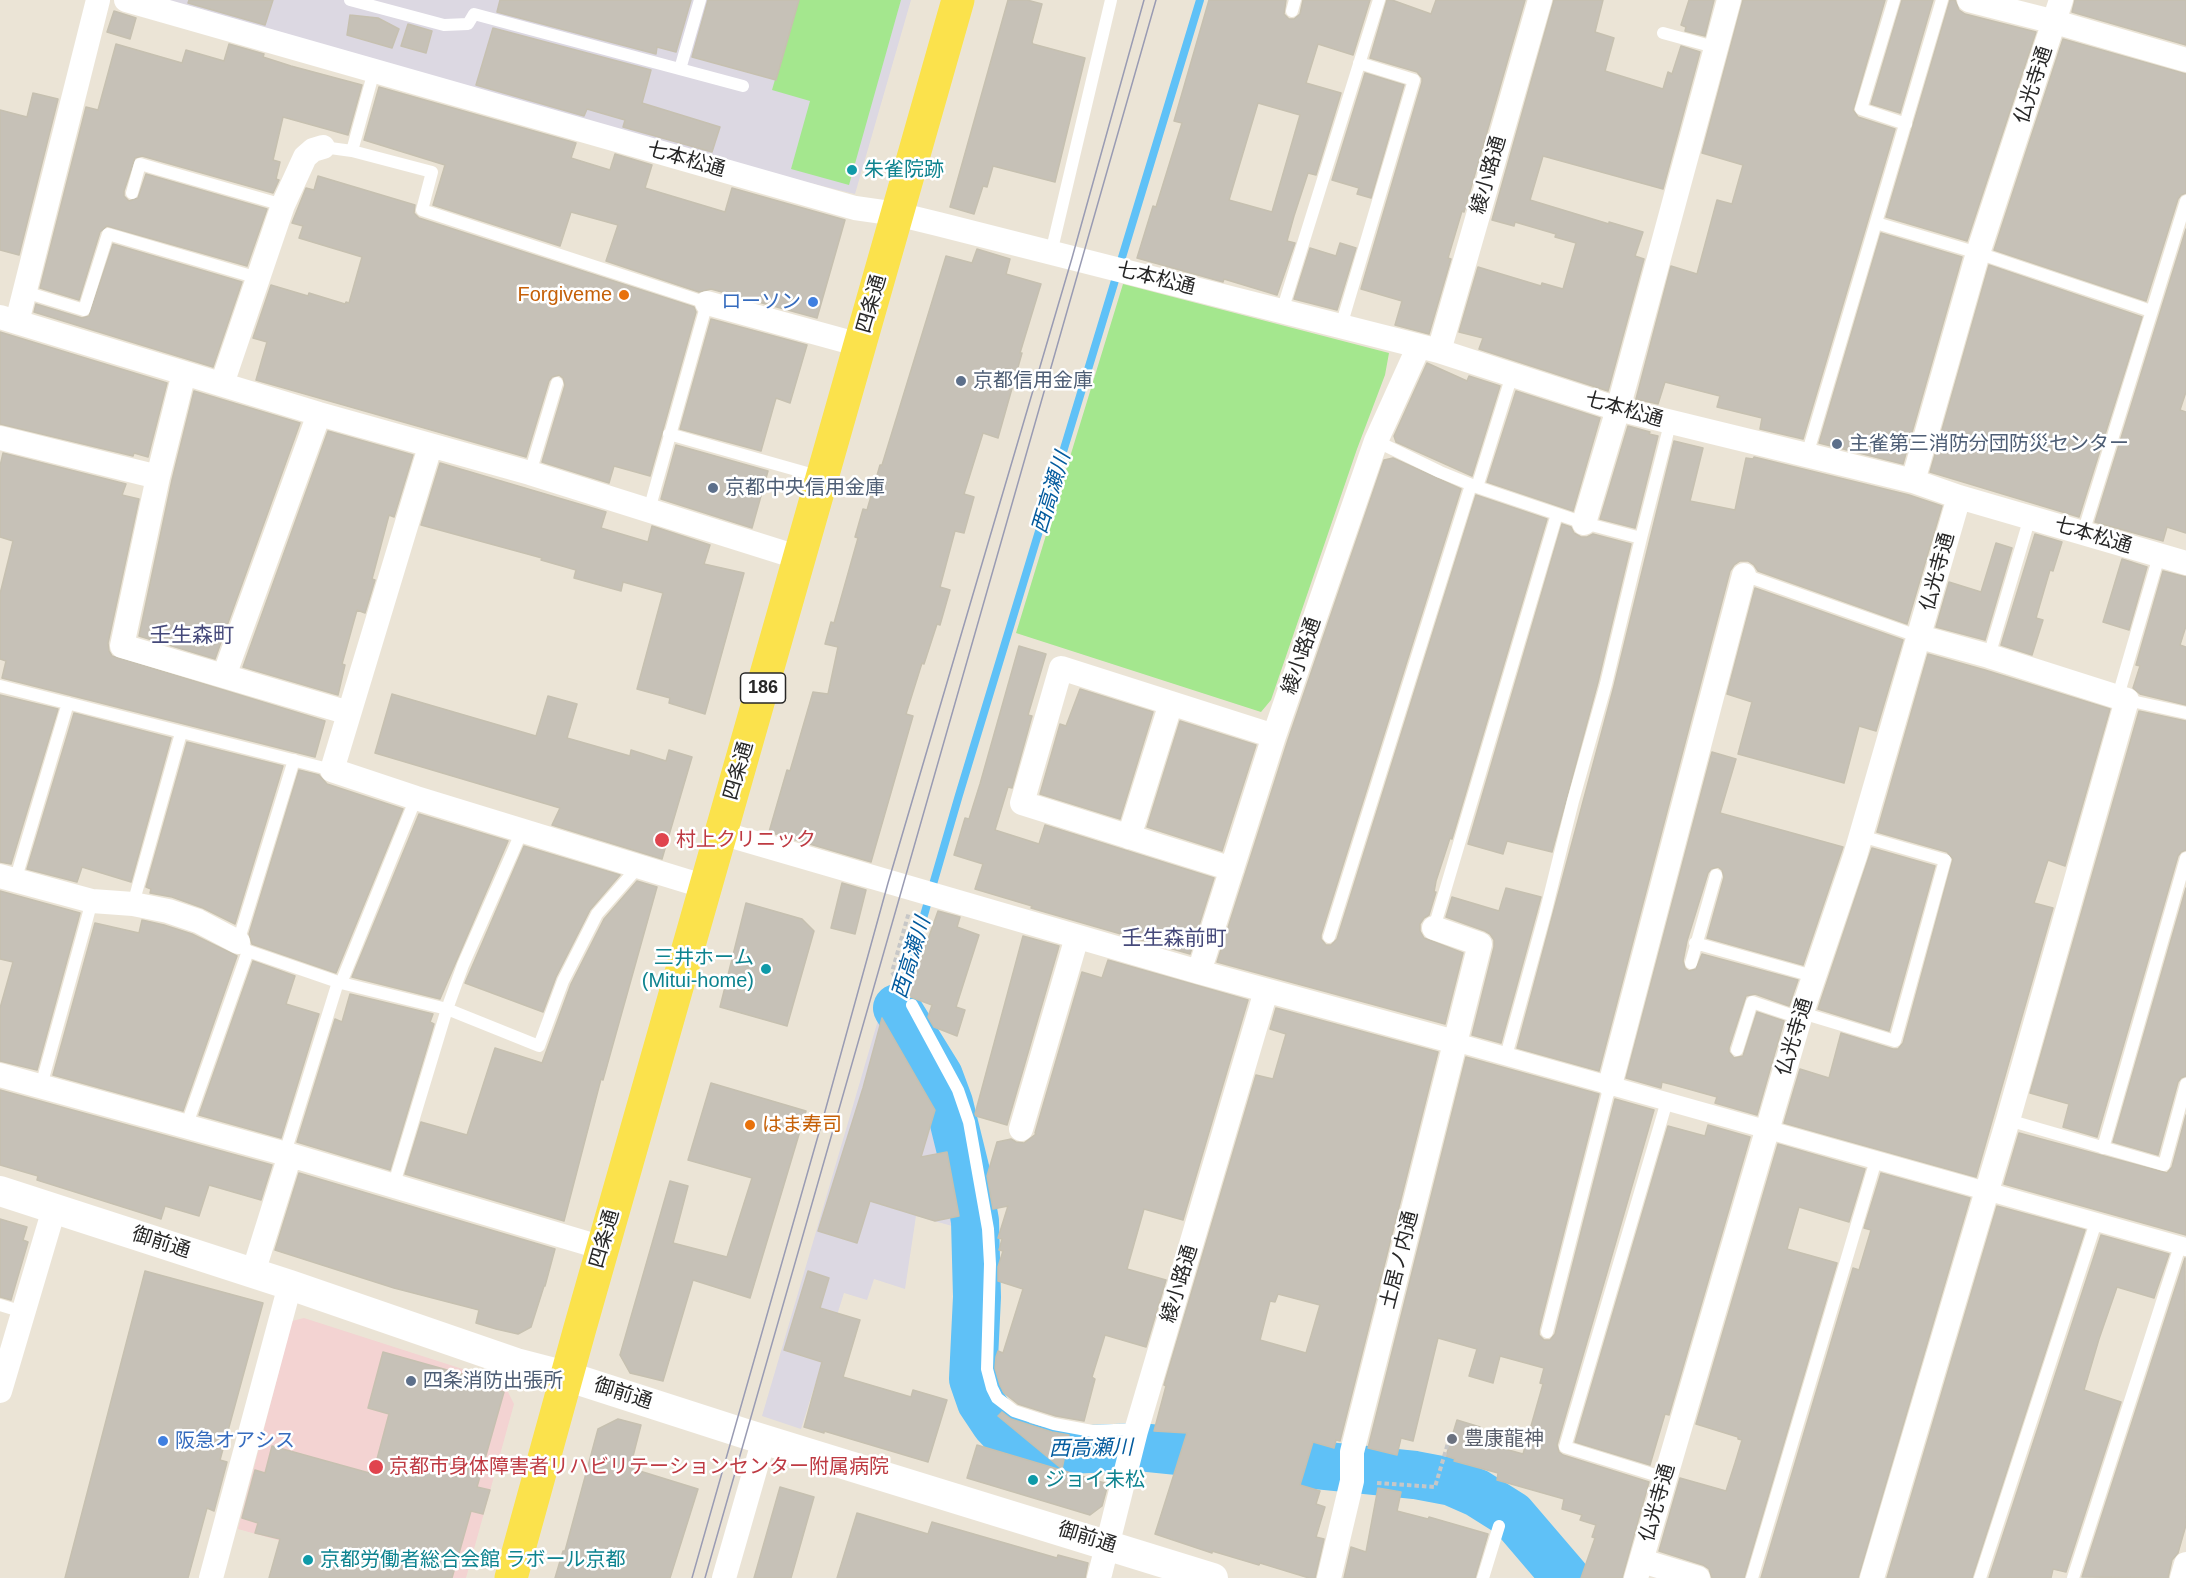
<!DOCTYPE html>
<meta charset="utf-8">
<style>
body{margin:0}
canvas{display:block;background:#ebe4d6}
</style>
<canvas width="2186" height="1578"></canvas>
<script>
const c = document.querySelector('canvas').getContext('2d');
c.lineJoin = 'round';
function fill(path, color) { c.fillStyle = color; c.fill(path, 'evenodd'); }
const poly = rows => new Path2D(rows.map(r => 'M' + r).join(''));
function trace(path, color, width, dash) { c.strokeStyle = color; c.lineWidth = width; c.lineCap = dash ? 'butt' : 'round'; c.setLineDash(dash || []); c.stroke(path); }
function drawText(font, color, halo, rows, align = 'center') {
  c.font = font + ' Arial,"Noto Sans JP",sans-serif'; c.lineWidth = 5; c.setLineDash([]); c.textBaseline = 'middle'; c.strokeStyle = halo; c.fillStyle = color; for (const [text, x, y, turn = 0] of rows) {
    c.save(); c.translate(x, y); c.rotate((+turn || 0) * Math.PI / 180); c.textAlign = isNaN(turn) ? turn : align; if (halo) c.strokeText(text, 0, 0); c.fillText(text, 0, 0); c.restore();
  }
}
fill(poly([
 [159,0,911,0,855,194,723,162],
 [881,1010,936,1108,948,1147,963,1229,916,1216,905,1289,874,1279,867,1300,844,1293,801,1429,762,1416]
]), '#dcd8e2');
fill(poly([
 [304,1318,503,1382,514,1404,466,1578,413,1578,238,1529,292,1321]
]), '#f3d3d2');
fill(poly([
 [798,0,901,0,849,185,791,169,810,101,772,90],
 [1123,284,1389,353,1385,375,1357,449,1271,700,1261,712,1016,633]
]), '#a4e78e');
trace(poly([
 [897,1008,959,795,1200,0]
]), '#5fc1f7', 8);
trace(poly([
 [897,1008,939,1076,949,1103,967,1176,975,1221,977,1297,973,1379,981,1402,995,1423,1009,1438,1020,1445,1041,1451,1139,1447,1415,1475,1452,1482,1477,1493,1512,1515,1566,1578]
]), '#5fc1f7', 48);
const building = poly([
 [189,0,273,0,265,25,188,3,189,0],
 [500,0,691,0,676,52,657,47,656,54,497,12,500,0],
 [708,0,799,0,776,80,692,57,708,0],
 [1008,0,1027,0,1042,4,1032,42,1033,44,1085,58,1055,182,993,166,987,187,983,186,974,214,950,207,1008,0],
 [1209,0,1286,0,1284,14,1289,19,1294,19,1300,14,1303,0,1370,0,1353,55,1318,44,1306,83,1341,93,1316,175,1308,173,1294,216,1287,241,1295,243,1277,295,1224,279,1223,282,1137,258,1153,206,1156,207,1182,123,1174,121,1209,0],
 [1258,103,1300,115,1272,212,1229,200,1258,103],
 [1387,0,1392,0,1431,14,1436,0,1525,0,1464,212,1462,211,1448,258,1451,259,1429,334,1395,325,1402,301,1361,289,1422,82,1422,78,1417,72,1370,58,1387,0],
 [1554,0,1603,0,1595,32,1614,38,1605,71,1663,89,1668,72,1672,74,1681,46,1700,52,1663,189,1543,156,1530,200,1609,224,1609,222,1643,232,1635,256,1644,259,1608,391,1479,349,1483,338,1459,332,1478,267,1541,286,1542,283,1563,289,1576,243,1555,237,1556,234,1515,222,1514,226,1492,220,1554,0],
 [1689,0,1714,0,1705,36,1685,31,1686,27,1681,25,1689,0],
 [1743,0,1885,0,1853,110,1858,117,1895,129,1803,439,1760,429,1762,418,1717,407,1720,396,1665,382,1658,404,1636,399,1671,266,1697,274,1717,200,1732,204,1743,165,1702,153,1743,0],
 [1902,0,1933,0,1900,113,1871,104,1902,0],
 [1950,0,1955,0,1959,10,1965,14,2036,32,1967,241,1886,217,1950,0],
 [2075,0,2186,0,2186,45,2072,12,2075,0],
 [114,11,136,18,130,39,107,32,114,11],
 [350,15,378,18,399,29,392,48,347,35,350,15],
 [408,24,432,31,426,53,401,46,408,24],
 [493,28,651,70,642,103,720,127,712,152,623,127,625,120,587,109,584,116,476,85,493,28],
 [2063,39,2186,74,2186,193,2181,195,2178,199,2146,301,1994,250,2063,39],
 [116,44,182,63,186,50,224,61,229,44,264,54,263,57,291,66,362,85,348,135,283,117,273,160,280,162,276,179,279,180,273,193,142,156,135,158,124,191,124,196,129,201,138,198,146,174,267,209,247,266,107,226,100,232,79,300,40,288,86,107,98,110,116,44],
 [1365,73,1404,85,1371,198,1357,194,1359,188,1332,180,1365,73],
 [379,87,576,143,571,158,610,170,615,154,652,165,645,188,725,212,732,188,845,220,817,318,711,289,699,292,606,261,618,225,571,212,560,246,433,205,445,165,364,140,379,87],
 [33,93,58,99,19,255,0,250,0,110,27,117,33,93],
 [318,176,415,205,414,213,419,218,694,307,696,312,650,476,614,466,609,483,542,462,565,385,563,378,559,375,552,377,549,381,526,457,256,380,267,342,253,338,271,285,308,296,309,293,345,304,346,302,349,303,362,257,299,238,303,226,292,223,306,188,314,190,318,176],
 [2186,229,2186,392,2180,410,2186,412,2186,533,2167,527,2163,541,2095,522,2186,229],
 [1881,233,1962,257,1903,464,1819,443,1881,233],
 [1340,243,1356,248,1337,310,1294,299,1310,248,1336,256,1340,243],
 [113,244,242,282,213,367,34,312,36,304,82,318,89,316,113,244],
 [977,249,1010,259,1006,274,1041,284,1020,353,1022,353,998,438,983,433,964,494,974,497,964,533,955,531,940,587,950,590,940,625,937,624,924,664,922,663,906,714,913,716,871,862,769,832,787,770,790,771,813,692,828,694,838,647,825,644,831,622,834,623,858,538,855,537,863,509,867,510,880,465,882,465,946,256,972,263,977,249],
 [1989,265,2142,317,2079,517,1930,472,1989,265],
 [711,319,807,345,790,403,776,398,761,451,680,429,711,319],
 [0,332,167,383,148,457,134,453,133,456,0,424,0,332],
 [1427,363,1467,381,1469,376,1500,386,1472,476,1396,442,1394,436,1427,363],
 [194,391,300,423,215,659,139,636,172,480,194,391],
 [1516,391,1600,418,1573,511,1487,482,1516,391],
 [1628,426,1650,432,1649,434,1658,436,1635,528,1600,519,1628,426],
 [328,431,413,455,394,517,389,515,372,579,375,580,365,613,357,610,342,664,345,665,338,695,243,667,328,431],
 [1674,441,1703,448,1690,501,1735,510,1746,458,1753,459,1754,457,1909,495,1942,506,1907,624,1758,571,1754,565,1748,561,1740,561,1734,565,1730,571,1599,1071,1517,1048,1614,686,1674,441],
 [676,445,768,471,752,528,661,499,676,445],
 [3,453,126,484,122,495,139,499,108,643,109,651,112,656,325,721,315,757,2,678,6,661,0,659,0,594,13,541,0,537,0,466,3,453],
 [1393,458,1461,489,1321,935,1321,939,1326,945,1331,945,1337,939,1476,495,1547,519,1452,839,1450,838,1436,881,1434,892,1436,892,1429,915,1424,918,1420,924,1420,931,1424,938,1463,953,1445,1024,1217,962,1288,740,1384,460,1393,458],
 [440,463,606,512,601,528,648,542,652,526,710,545,704,564,744,573,705,714,669,703,670,698,637,689,663,593,623,582,621,591,574,578,576,570,541,560,542,558,421,525,440,463],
 [1562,524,1571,527,1574,533,1581,537,1587,537,1593,534,1631,544,1598,682,1552,852,1507,841,1503,854,1468,844,1562,524],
 [2035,534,2062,542,2053,571,2050,570,2036,618,2043,620,2032,655,2001,645,2035,534],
 [1996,543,2012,548,1985,640,1936,627,1949,582,1981,592,1996,543],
 [2122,559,2147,567,2129,630,2103,622,2122,559],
 [2163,571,2186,577,2186,626,2180,645,2186,647,2186,705,2140,694,2133,688,2140,666,2136,665,2163,571],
 [1755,588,1903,640,1876,731,1859,726,1844,783,1738,754,1752,702,1727,694,1755,588],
 [1019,646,1046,654,1028,715,1032,716,1012,788,1008,787,995,830,1039,844,1045,825,1214,878,1190,954,1031,908,1032,906,975,889,983,864,954,855,965,818,969,819,980,784,1019,646],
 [1928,654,1985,670,2110,709,2065,866,2048,860,2034,903,2053,908,1976,1177,1784,1123,1800,1069,1829,1078,1841,1033,1893,1049,1898,1049,1903,1043,1953,859,1947,852,1877,832,1928,654],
 [1080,689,1153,712,1120,819,1040,794,1060,724,1066,726,1080,689],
 [392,694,536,736,548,696,577,704,567,738,630,756,631,750,666,761,669,750,692,757,662,859,552,825,560,808,375,753,392,694],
 [0,695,58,709,11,864,0,862,0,695],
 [2139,711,2186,721,2186,850,2181,852,2178,856,2097,1137,2063,1127,2069,1104,2030,1093,2139,711],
 [74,713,171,738,131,882,82,867,77,882,27,869,74,713],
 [1180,721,1256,745,1222,851,1147,827,1180,721],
 [187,742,283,766,235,924,203,908,172,897,150,893,151,889,146,887,187,742],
 [1712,752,1736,759,1720,813,1843,847,1803,965,1707,938,1724,877,1722,870,1718,867,1711,869,1708,873,1687,941,1683,961,1685,968,1689,971,1696,969,1702,954,1798,980,1789,1006,1755,994,1746,996,1729,1048,1729,1052,1734,1058,1743,1056,1757,1012,1784,1021,1757,1115,1715,1103,1717,1097,1674,1085,1662,1082,1661,1088,1626,1078,1712,752],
 [299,770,319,775,327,784,403,809,336,973,252,944,249,934,299,770],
 [419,814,508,841,440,999,352,977,419,814],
 [524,846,620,875,590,910,556,977,543,1012,465,983,524,846],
 [1872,848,1935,866,1889,1031,1818,1009,1872,848],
 [637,881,657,887,603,1080,601,1079,564,1221,405,1174,421,1122,467,1135,495,1048,542,1063,571,984,604,919,637,881],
 [842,883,866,890,855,934,831,928,842,883],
 [1506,888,1541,897,1501,1043,1472,1035,1494,947,1494,940,1490,934,1485,931,1446,917,1452,897,1499,911,1506,888],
 [2186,888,2186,1076,2181,1078,2178,1082,2158,1155,2113,1142,2186,888],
 [0,891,80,913,37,1070,0,1061,0,1008,13,962,0,959,0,891],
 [746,903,802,919,814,931,787,1026,720,1007,746,903],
 [938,911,960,917,957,927,979,935,956,1007,965,1010,957,1036,934,1027,928,1017,932,1005,908,996,938,911],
 [142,920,164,925,192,934,237,956,183,1111,53,1075,95,923,139,933,142,920],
 [1023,936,1059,946,1007,1125,976,1116,975,1114,1023,936],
 [1108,960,1248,1000,1183,1220,1144,1209,1127,1269,1166,1280,1146,1347,1105,1335,1092,1377,1095,1379,1084,1421,1056,1416,1018,1404,1004,1393,1000,1385,995,1368,996,1357,998,1351,1003,1353,1023,1289,998,1281,998,1267,1003,1251,999,1250,1002,1239,998,1238,1008,1206,993,1209,987,1176,997,1142,1011,1139,1016,1142,1024,1143,1036,1134,1035,1133,1082,972,1102,978,1108,960],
 [253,961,295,976,286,1004,319,1014,281,1138,199,1115,253,961],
 [350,994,433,1014,430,1022,434,1024,390,1170,297,1142,335,1019,342,1022,350,994],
 [1276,1008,1438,1052,1340,1441,1336,1440,1334,1448,1313,1442,1300,1485,1320,1491,1316,1504,1325,1507,1316,1537,1324,1539,1315,1578,1309,1578,1260,1563,1259,1565,1212,1551,1212,1553,1155,1534,1187,1433,1154,1431,1166,1386,1164,1385,1256,1075,1273,1079,1286,1034,1270,1029,1276,1008],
 [1278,1294,1320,1305,1306,1353,1260,1340,1270,1301,1275,1302,1278,1294],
 [882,1018,935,1110,921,1157,947,1152,959,1216,935,1221,870,1201,857,1243,818,1231,863,1088,882,1018],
 [1466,1057,1599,1094,1539,1330,1539,1335,1544,1340,1550,1340,1555,1334,1615,1099,1654,1110,1557,1445,1559,1452,1563,1455,1649,1482,1622,1578,1581,1578,1595,1538,1592,1537,1596,1525,1580,1520,1582,1515,1562,1509,1564,1499,1497,1480,1498,1473,1454,1461,1455,1459,1446,1456,1457,1420,1480,1427,1476,1441,1523,1454,1543,1384,1540,1383,1544,1368,1500,1356,1493,1383,1469,1376,1477,1349,1438,1338,1413,1441,1401,1438,1397,1455,1368,1448,1466,1057],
 [711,1083,806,1111,750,1298,693,1280,663,1381,630,1373,620,1355,670,1181,688,1186,673,1243,727,1257,752,1178,688,1160,711,1083],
 [0,1090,272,1165,261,1200,209,1185,199,1216,165,1206,161,1219,37,1180,38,1176,0,1165,0,1090],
 [2186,1115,2186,1235,2004,1184,2019,1133,2167,1173,2172,1167,2186,1115],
 [1708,1125,1750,1137,1669,1415,1665,1414,1650,1465,1575,1442,1668,1126,1705,1136,1708,1125],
 [1778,1144,1865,1169,1849,1222,1799,1207,1787,1249,1837,1263,1744,1578,1712,1578,1709,1569,1703,1565,1659,1551,1680,1478,1726,1491,1735,1463,1742,1440,1738,1439,1738,1437,1696,1424,1778,1144],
 [299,1173,555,1249,545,1286,544,1286,531,1327,518,1334,496,1329,476,1323,479,1310,394,1288,275,1250,299,1173],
 [1881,1173,1970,1198,1858,1578,1761,1578,1853,1268,1859,1270,1871,1230,1864,1228,1881,1173],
 [1997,1206,2085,1230,1972,1578,1887,1578,1997,1206],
 [0,1219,27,1227,23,1240,28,1242,11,1300,0,1297,0,1219],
 [2101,1235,2169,1254,2154,1298,2117,1287,2099,1339,2084,1390,2121,1402,2066,1572,2053,1569,2051,1578,1989,1578,2101,1235],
 [2185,1258,2186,1525,2178,1553,2172,1560,2168,1578,2082,1577,2185,1258],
 [145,1271,263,1303,220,1460,227,1462,214,1511,207,1508,188,1578,65,1578,145,1271],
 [808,1271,829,1278,820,1308,860,1320,843,1377,911,1397,913,1390,947,1400,928,1462,824,1431,824,1433,804,1427,822,1362,784,1350,808,1271],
 [383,1352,465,1375,464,1381,504,1392,477,1487,490,1490,483,1514,471,1511,452,1578,269,1578,280,1539,255,1533,258,1523,242,1518,255,1470,265,1473,272,1446,373,1474,389,1414,368,1408,383,1352],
 [1002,1412,1011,1419,1052,1432,1069,1435,1062,1469,998,1416,1002,1412],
 [618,1419,641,1425,630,1468,698,1489,670,1578,555,1578,563,1551,565,1551,598,1429,618,1419],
 [977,1445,1108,1484,1102,1506,1090,1515,967,1478,977,1445],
 [780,1487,814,1497,791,1578,754,1578,780,1487],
 [1378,1488,1401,1492,1397,1511,1428,1519,1429,1517,1488,1534,1475,1578,1344,1578,1351,1547,1366,1552,1378,1488],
 [857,1513,928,1534,932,1522,1057,1558,1058,1555,1088,1563,1085,1578,837,1578,857,1513]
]);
fill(building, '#c6c1b7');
trace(building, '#c6c0b0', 1.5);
trace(poly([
 [902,989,892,972,909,912],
 [1377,1483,1435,1487,1448,1443]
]), '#c7c7c7', 4, [4.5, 3]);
trace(poly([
 [350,0,444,25,468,24,474,14,743,86],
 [1894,0,1861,109,1906,124],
 [1292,11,1295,0],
 [1663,33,1718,48],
 [680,69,700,0],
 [323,147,352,151,432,172,422,210,707,303,649,510],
 [352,151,374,71],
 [132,193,140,164,283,205],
 [1876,223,1978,253,2151,311],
 [1051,253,1111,0],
 [25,292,84,310,108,234,258,278],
 [1282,311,1379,0],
 [1341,326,1414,80,1359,63],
 [669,434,821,477],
 [1376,441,1440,472,1477,487,1584,523,1641,538,1606,684,1573,801,1545,914,1506,1056],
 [1807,455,1942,0],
 [530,473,557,383],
 [1477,487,1512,375],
 [2083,533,2186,201],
 [1641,538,1670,424],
 [1744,575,1920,637],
 [1989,656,2030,517],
 [0,686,332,770],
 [2118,696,2159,556],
 [2127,700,2186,713],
 [294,760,238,942,248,951,338,982],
 [15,881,68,703],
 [133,904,181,733],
 [1434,928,1557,514],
 [1329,937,1471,485],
 [1695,943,1813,976],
 [1691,963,1716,875],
 [341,983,447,1009,539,1046,563,981,597,914,639,866],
 [912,1005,958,1090,969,1122,988,1229,990,1264,987,1369,992,1388,997,1398,1014,1411,1054,1424,1092,1431,1137,1429],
 [1802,1013,1895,1041,1945,860,1861,836],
 [1737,1050,1752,1002,1800,1018],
 [41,1086,92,901],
 [2008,1120,2164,1165,2186,1084],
 [186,1127,248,951],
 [2103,1148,2186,858],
 [290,1155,288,1143,338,982,341,983,416,798],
 [393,1187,447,1009,463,965,522,831],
 [0,1305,23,1312],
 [1547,1332,1610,1085],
 [1665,1478,1565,1447,1667,1101],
 [1483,1578,1499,1526],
 [1752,1578,1876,1160],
 [1980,1578,2096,1222],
 [2073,1578,2180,1246]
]), '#fff', 12);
trace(poly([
 [1455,1042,2186,1247]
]), '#fff', 18);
trace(poly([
 [126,0,855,208,897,214,938,224,1439,351,1618,409,1913,481,1959,497,2186,563],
 [1969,0,2055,22,2186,60],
 [707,303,860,345],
 [0,317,319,414,530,473,800,558],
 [17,322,98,0],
 [1439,351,1540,0],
 [184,373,158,477,122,646,349,713],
 [222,384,283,205,305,157,313,150,323,147],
 [0,438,158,477],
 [430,447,332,770,416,798,706,887],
 [1913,481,1978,253,2061,0],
 [1584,523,1618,409,1729,0],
 [224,676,319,414],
 [721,833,1199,972,1455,1042],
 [1129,837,1171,703],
 [1232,869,1022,803,1061,668,1274,736],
 [0,876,92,901,133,904,168,911,198,921,238,942],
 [1199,972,1274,736,1376,441,1419,346],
 [0,1075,290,1155,603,1248],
 [1610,1085,1744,575],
 [1021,1129,1077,937],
 [253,1273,290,1155],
 [0,1391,54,1209],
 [1642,1561,1698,1578],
 [211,1578,290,1285],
 [724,1578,764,1439],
 [1099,1578,1136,1431,1266,991],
 [1329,1578,1352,1481,1352,1452,1480,944,1434,928],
 [1636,1578,1800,1018,1855,856,1959,497],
 [1872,1578,2008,1120,2127,700,1989,656,1920,637],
 [2182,1578,2186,1564]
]), '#fff', 24);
trace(poly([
 [0,1191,290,1285,516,1363,566,1376,746,1434,1213,1578]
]), '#fff', 30);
trace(poly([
 [511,1578,580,1328,958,0]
]), '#fbe24c', 33);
trace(poly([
 [692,1578,824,1115,888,883,1072,258,1144,0],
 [705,1578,1156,0]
]), '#999bb3', 1.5);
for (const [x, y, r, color] of [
 [852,170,6,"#0f9aa8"],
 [624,295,6,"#e8710a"],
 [813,302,6,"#3f7fe0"],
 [961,381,6,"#5c6f8a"],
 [1837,444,6,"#5c6f8a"],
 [713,488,6,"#5c6f8a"],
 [662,840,8,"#e0444e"],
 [766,969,6,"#0f9aa8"],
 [750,1125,6,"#e8710a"],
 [411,1381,6,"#5c6f8a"],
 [1452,1439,6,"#6b7280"],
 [163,1441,6,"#3f7fe0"],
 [376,1467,8,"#e0444e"],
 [1033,1480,6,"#0f9aa8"],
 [308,1560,6,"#0f9aa8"]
]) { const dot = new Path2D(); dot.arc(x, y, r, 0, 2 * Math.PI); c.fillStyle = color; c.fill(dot); trace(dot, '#fff', 2); }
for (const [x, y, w] of [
 [763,688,45]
]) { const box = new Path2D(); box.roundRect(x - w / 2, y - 15, w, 30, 4.5); c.fillStyle = '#fff'; c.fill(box); trace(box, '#272727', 1.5); }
drawText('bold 18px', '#272727', null, [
 ["186",763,688]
]);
drawText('20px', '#272727', '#fff', [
 ["仏光寺通",2034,85,-72],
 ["七本松通",686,160,16],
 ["綾小路通",1489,175,-74],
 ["七本松通",1156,279,14],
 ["四条通",872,304,-74],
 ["七本松通",1624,410,16],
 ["七本松通",2093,536,17],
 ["仏光寺通",1938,572,-75],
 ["綾小路通",1302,656,-71],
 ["四条通",739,771,-74],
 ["仏光寺通",1795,1037,-73],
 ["四条通",605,1239,-74],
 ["御前通",161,1243,18],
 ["土居ノ内通",1400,1260,-76],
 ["綾小路通",1180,1284,-73],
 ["御前通",623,1394,18],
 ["仏光寺通",1658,1503,-74],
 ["御前通",1087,1538,17]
]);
drawText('20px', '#0d838f', '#fff', [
 ["朱雀院跡",864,170],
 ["三井ホーム",754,958,"right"],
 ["(Mitui-home)",754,981,"right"],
 ["ジョイ未松",1045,1480],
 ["京都労働者総合会館 ラボール京都",320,1560]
], 'left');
drawText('20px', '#c56008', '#fff', [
 ["Forgiveme",612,295],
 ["はま寿司",762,1125,"left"]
], 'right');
drawText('20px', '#366cbe', '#fff', [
 ["ローソン",801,302],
 ["阪急オアシス",175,1441,"left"]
], 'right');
drawText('20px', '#4e5e75', '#fff', [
 ["京都信用金庫",973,381],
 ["主雀第三消防分団防災センター",1849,444],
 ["京都中央信用金庫",725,488],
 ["四条消防出張所",423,1381]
], 'left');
drawText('20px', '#be3a42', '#fff', [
 ["村上クリニック",676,840],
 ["京都市身体障害者リハビリテーションセンター附属病院",389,1467]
], 'left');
drawText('20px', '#5b616d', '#fff', [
 ["豊康龍神",1464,1439]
], 'left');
drawText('italic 21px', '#035b9e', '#fff', [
 ["西高瀬川",1052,493,-73],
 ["西高瀬川",912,958,-73],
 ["西高瀬川",1091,1449,-1]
]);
drawText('21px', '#45497a', '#fff', [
 ["壬生森町",192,636],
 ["壬生森前町",1174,939]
]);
</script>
